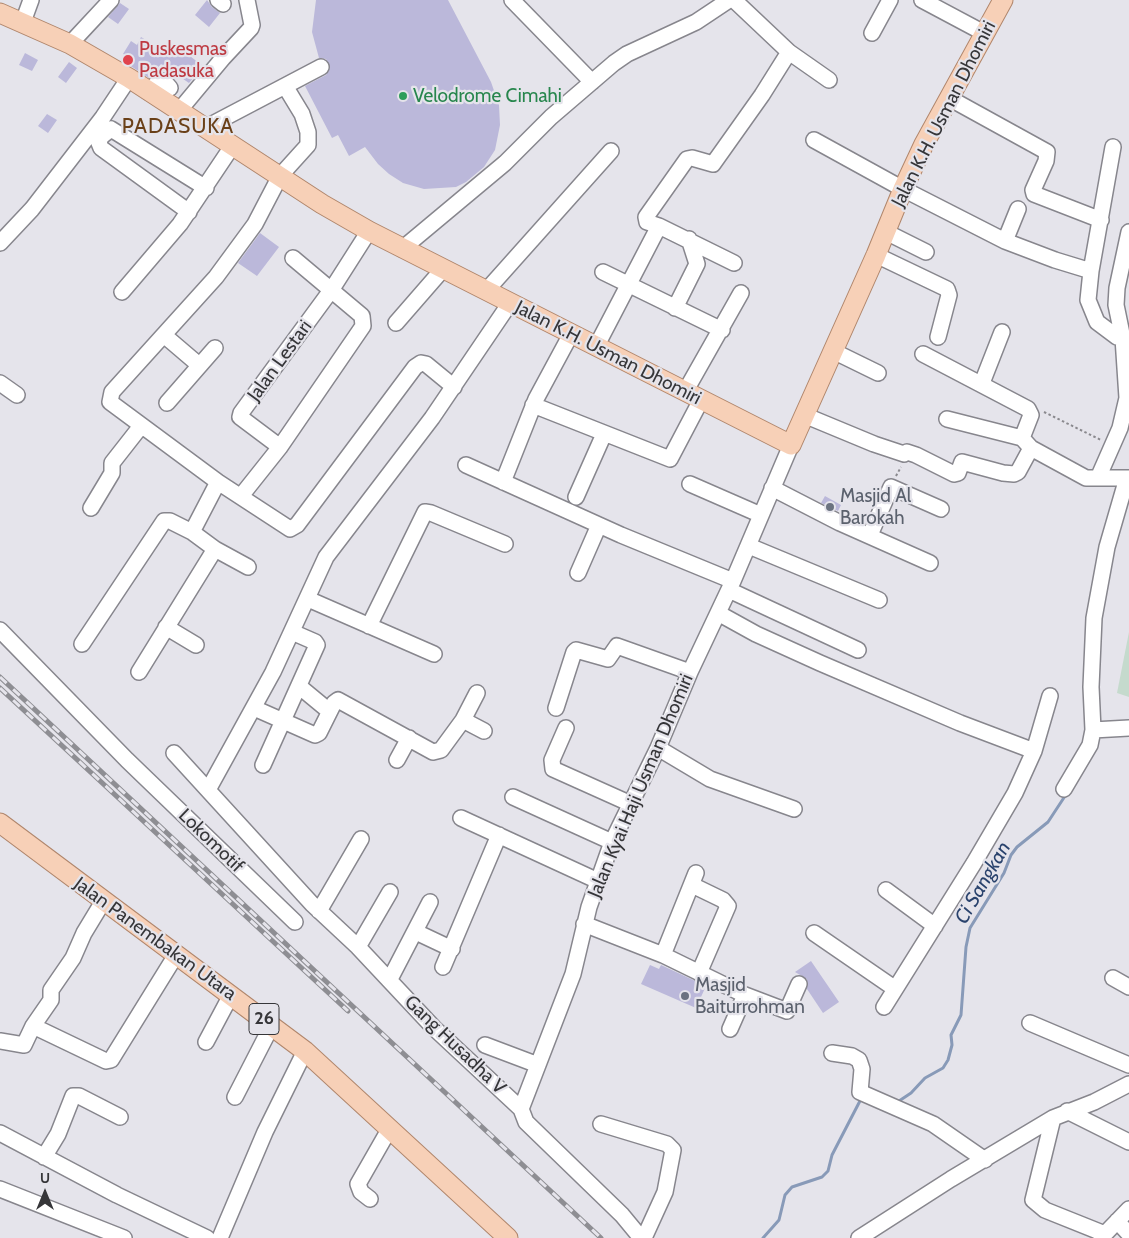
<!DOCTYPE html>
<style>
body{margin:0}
#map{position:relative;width:1129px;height:1238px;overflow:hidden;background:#e5e4eb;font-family:Cabin,sans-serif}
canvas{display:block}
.north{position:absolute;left:20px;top:1168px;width:50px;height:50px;-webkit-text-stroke:4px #e5e4eb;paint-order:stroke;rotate:0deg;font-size:14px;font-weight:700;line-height:20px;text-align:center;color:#363639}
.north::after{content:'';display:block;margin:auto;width:18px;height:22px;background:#363639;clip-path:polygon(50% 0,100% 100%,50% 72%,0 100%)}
</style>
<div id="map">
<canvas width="1129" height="1238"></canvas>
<div class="north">U</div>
</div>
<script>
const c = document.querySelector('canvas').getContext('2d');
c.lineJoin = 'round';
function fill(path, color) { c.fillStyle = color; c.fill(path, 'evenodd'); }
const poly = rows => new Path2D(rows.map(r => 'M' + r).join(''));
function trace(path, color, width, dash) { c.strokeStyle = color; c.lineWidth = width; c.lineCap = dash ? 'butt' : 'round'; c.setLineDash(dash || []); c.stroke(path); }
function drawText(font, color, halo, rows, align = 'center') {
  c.font = font + ' Cabin,sans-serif'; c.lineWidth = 4.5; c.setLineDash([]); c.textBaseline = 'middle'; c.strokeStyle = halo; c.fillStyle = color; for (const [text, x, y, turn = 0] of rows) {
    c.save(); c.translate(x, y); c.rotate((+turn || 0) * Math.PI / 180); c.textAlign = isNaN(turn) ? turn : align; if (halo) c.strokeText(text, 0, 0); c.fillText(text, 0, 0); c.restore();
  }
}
fill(poly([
 [1129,632,1129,697,1117,693]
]), '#c5dacd');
trace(poly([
 [896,1103,911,1093,925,1078,943,1068,948,1060,952,1045,951,1035,961,1015,966,947,970,928,1004,873,1011,855,1017,847,1048,822,1067,793],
 [763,1238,779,1220,785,1195,792,1187,822,1177,828,1171,832,1155,862,1097]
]), '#889ab8', 3);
fill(poly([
 [207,0,212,7,220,13,209,27,195,15],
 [316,0,448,0,491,82,499,105,500,125,495,150,484,167,466,182,456,187,424,189,403,183,389,174,378,164,365,147,349,156,338,135,332,138,305,86,326,75,330,68,326,59,319,58,312,32],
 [120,3,129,9,118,24,108,17],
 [141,37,171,55,178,47,203,66,189,83,161,64,149,78,126,63,129,57,123,54,131,41,137,45],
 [25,53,38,60,32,71,19,65],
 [69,62,77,68,66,83,58,77],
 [47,114,57,120,48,133,38,126],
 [260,233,279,247,257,276,238,263],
 [825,496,841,505,838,511,821,503],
 [811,961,839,1002,823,1013,807,989,807,979,795,972],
 [650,965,659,969,661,965,706,986,696,1008,641,984]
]), '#bbb8da');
const minor = poly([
 [218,0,223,4],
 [512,0,592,82],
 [734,0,789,52,829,80],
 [922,0,984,33],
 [23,22,31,0],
 [872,33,890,0],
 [70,44,111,0],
 [285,86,302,114,308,132,308,145,280,176,255,224,216,277,112,392,110,402,218,482,290,529,297,525,415,367,421,363,426,364,454,387],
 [148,92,159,81,164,81,170,88],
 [949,98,1047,152,1046,161,1033,190,1034,194,1101,220],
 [178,112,223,58,251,28,252,25,247,0],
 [205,128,321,67],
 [814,140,903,189,1005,241,1055,260,1091,271],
 [1113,147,1091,271,1088,300,1097,322,1117,337],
 [189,212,101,148,99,143,101,137,111,129,206,188],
 [659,226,647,222,646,217,687,159,692,158,713,164,762,95,789,52],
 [886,232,926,252],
 [1005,241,1018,209],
 [0,243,32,209,103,117,129,78],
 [402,249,505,163,551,117,614,63,627,54,696,22,729,0],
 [876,255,947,289,949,295,938,337],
 [603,272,722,330],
 [486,291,611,151],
 [122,292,180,224,233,145],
 [675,308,697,264,689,239],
 [396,323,443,269],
 [1122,334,1116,305,1117,288,1129,232],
 [165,336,199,365],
 [596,347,659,226,734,263],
 [833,351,878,373],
 [923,354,1028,409,1031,415,1022,438],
 [0,383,17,395],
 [982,383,1002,332],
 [685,392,741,293],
 [167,403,215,348],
 [533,405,670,459,701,400],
 [804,415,874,444,904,454,907,452,916,455,954,474,958,473,962,462,1003,473,1014,474,1018,472,1031,448],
 [947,419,1022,438,1031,448,1086,478,1129,478],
 [280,447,240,417,241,413,332,289,369,231],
 [466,465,621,535,733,581],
 [1098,478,1120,428,1127,398,1123,338],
 [503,482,536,399,571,334],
 [690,484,761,515],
 [772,488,840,523,930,563],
 [241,496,280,447,363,326,362,316,293,258],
 [576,497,604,434],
 [91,508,112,473,112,463,141,426],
 [192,532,218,482],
 [870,535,891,487,941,509],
 [749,546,879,600],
 [578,573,599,525],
 [729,590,858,650],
 [308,599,434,654],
 [718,613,756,634,820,663,960,723,1034,751],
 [369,626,425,512,431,513,505,544],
 [166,627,196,645],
 [0,630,127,760,295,922],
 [82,644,164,521,170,521,192,532,215,549,248,567],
 [139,672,215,549],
 [300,687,329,711],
 [254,708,315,735,319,733,334,703,338,700,433,752,441,750,463,720,477,693],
 [556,708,574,652,576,650,608,659,617,646,690,672],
 [463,720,484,731],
 [566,728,552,760,553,769,631,804],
 [1093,730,1129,728],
 [658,748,710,779,794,809],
 [174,753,312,904,358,947],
 [397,760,409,738],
 [263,765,317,645,315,642,292,632],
 [1064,789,1090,745,1093,730,1091,687,1094,618,1107,547,1127,478],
 [208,790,273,672,326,557,432,418,510,303],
 [513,797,612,842],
 [461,818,598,881],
 [692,885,723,900,728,906,699,973],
 [886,890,935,926],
 [390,892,358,947,434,1028,521,1109],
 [319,911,361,839],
 [584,924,663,955,745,995,787,1011,799,984],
 [416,932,452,949],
 [814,933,894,988],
 [663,955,696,873],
 [443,967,499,835],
 [1113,978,1129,987],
 [390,979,430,902],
 [884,1007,974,863,1015,793,1034,751,1050,696],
 [1030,1023,1129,1065],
 [33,1026,106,1061,111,1060,176,955],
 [730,1029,745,995],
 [0,1041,24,1045,33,1026,51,1000,51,990,73,958,84,933,104,900],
 [206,1042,231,995],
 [485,1045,538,1065],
 [832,1053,852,1056,859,1060,862,1069,860,1092,933,1124,985,1160],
 [235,1097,272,1025],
 [1067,1111,1129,1142],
 [1053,1118,1033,1200,1045,1210,1105,1234],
 [601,1124,667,1144,673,1150,665,1192,644,1238],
 [0,1133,117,1195,207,1238],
 [44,1157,58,1134,73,1096,79,1096,120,1117],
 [0,1189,124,1238],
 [370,1199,361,1192,358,1184,390,1128],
 [1117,1221,1129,1234],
 [220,1238,265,1132,305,1051],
 [641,1238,622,1215,526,1122,521,1109,573,974,589,907,612,842,658,748,690,672,733,581,791,445],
 [859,1238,951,1179,1053,1118,1094,1102,1129,1084],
 [1101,1238,1129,1209]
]);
const major = poly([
 [0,13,70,44,129,78,322,204,369,231,791,445,876,255,903,189,924,144,1003,0],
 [0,823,305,1051,508,1238]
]);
trace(minor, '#87868d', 18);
trace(major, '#b0866c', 21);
trace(poly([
 [1044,412,1101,440],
 [896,476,901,467]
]), '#8a898e', 2, [2.5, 2.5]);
trace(minor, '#fff', 15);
trace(major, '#f7d0b7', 19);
const rail = poly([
 [0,677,601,1238],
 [0,688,348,1011]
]);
trace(rail, '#8e8e93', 5);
trace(rail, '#e5e4eb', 3, [9]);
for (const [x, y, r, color] of [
 [128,60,6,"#e0444e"],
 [403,96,5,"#2e9e5b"],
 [830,507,5,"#6b7280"],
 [685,996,5,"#6b7280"]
]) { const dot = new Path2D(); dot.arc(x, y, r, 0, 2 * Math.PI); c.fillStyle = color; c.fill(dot); trace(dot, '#e5e4eb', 2); }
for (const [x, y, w] of [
 [264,1019,30]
]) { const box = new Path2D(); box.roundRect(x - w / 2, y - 15.5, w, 31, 4); c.fillStyle = '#e5e4eb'; c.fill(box); trace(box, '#363639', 1); }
drawText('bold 18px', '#363639', null, [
 ["26",264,1019]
]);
drawText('19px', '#be3a42', '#e5e4eb', [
 ["Puskesmas",139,49],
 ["Padasuka",139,71]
], 'left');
drawText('19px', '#27864d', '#e5e4eb', [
 ["Velodrome Cimahi",413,96]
], 'left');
drawText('19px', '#363639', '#e5e4eb', [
 ["Jalan K.H. Usman Dhomiri",944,114,-63],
 ["Jalan K.H. Usman Dhomiri",608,353,27],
 ["Jalan Lestari",280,361,-54],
 ["Jalan Kyai Haji Usman Dhomiri",641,786,-67],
 ["Lokomotif",211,841,44],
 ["Jalan Panembakan Utara",155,939,36],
 ["Gang Husadha V",455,1045,44]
]);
drawText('19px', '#5b616d', '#e5e4eb', [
 ["Masjid Al",840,496],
 ["Barokah",840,518],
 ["Masjid",695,985],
 ["Baiturrohman",695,1007]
], 'left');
drawText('italic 20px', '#2a436d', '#e5e4eb', [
 ["Ci Sangkan",983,883,-60]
]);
c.letterSpacing = '1px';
drawText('21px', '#6a4018', '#e5e4eb', [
 ["PADASUKA",178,127]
]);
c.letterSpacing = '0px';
</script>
